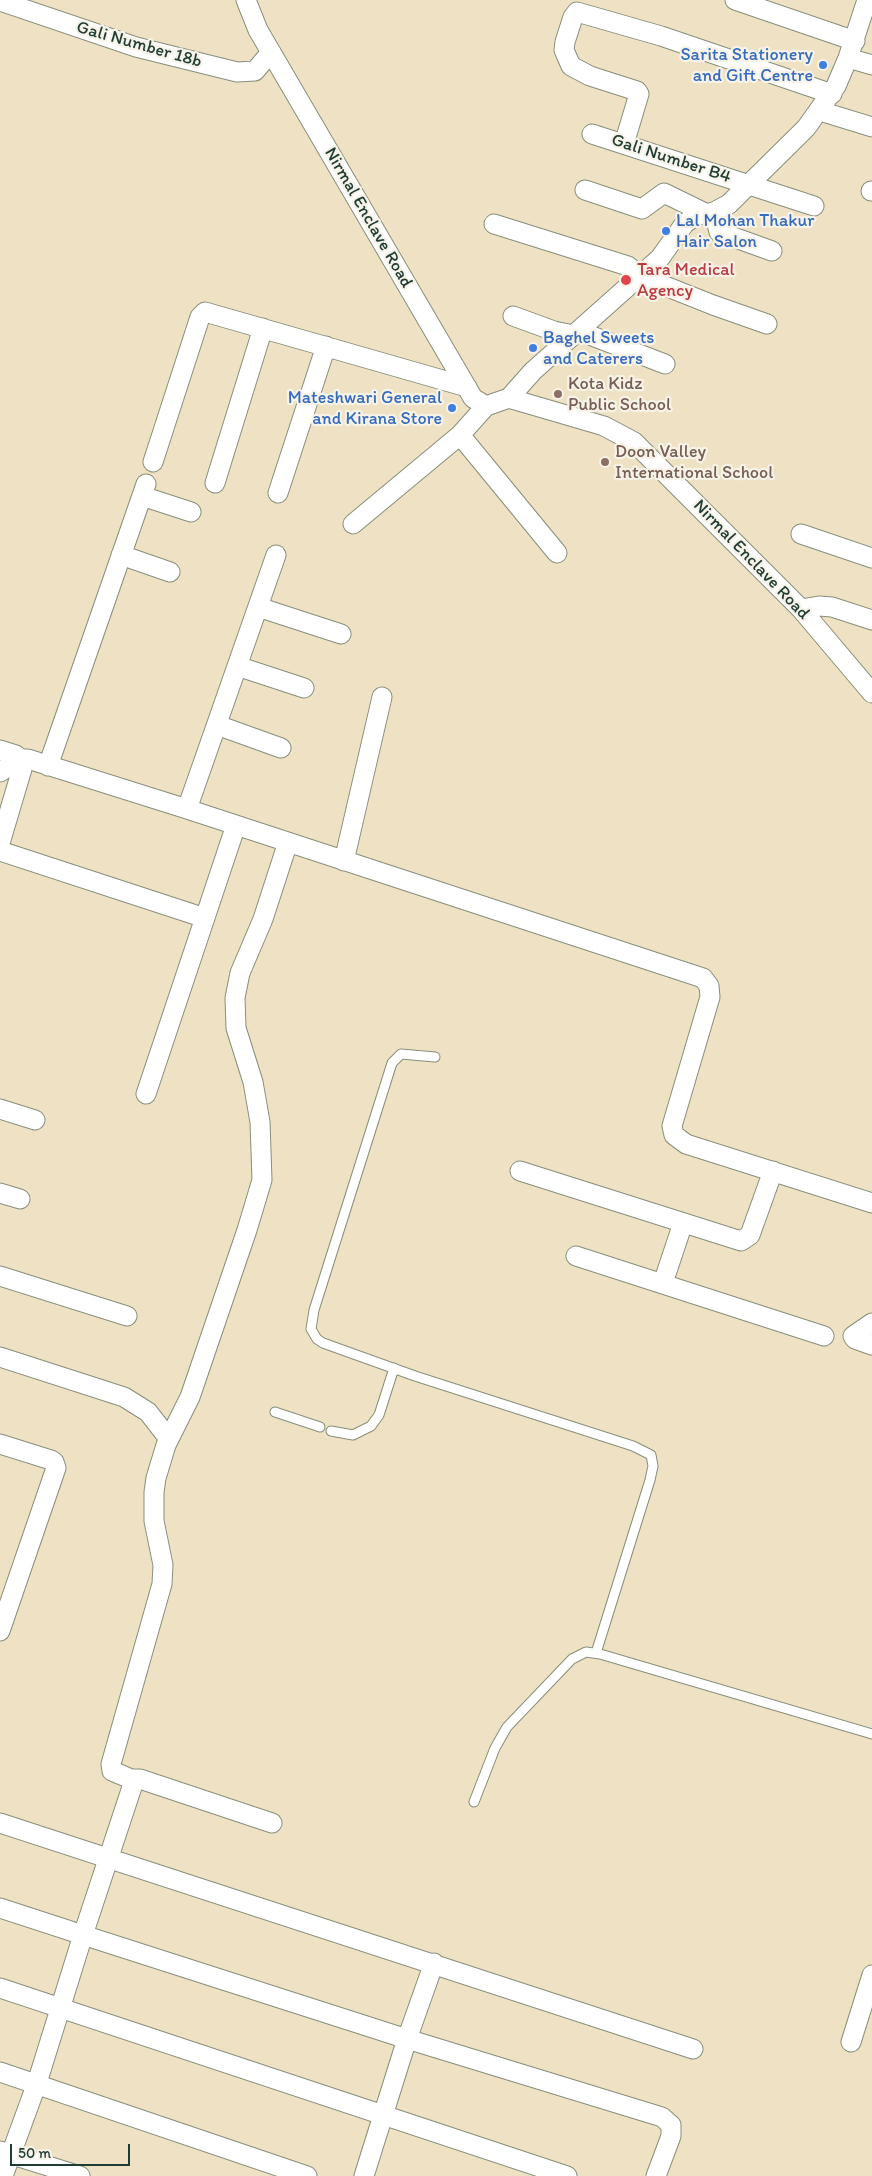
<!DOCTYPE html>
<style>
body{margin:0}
#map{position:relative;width:872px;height:2176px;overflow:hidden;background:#efe1c3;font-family:Itim,sans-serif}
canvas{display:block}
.scale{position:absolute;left:10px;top:2144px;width:120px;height:22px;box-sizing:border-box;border:2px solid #1f3d34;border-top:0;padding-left:6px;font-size:15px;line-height:18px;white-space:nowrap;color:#1f3d34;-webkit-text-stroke:4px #f7f3e8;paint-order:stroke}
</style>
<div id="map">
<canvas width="872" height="2176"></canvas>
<div class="scale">50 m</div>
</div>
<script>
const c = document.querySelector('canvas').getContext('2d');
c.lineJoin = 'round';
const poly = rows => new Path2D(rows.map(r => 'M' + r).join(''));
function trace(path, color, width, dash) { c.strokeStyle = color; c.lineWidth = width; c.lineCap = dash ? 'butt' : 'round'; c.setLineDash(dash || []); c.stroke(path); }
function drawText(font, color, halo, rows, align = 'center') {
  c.font = font + ' Itim,sans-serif'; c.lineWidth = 4.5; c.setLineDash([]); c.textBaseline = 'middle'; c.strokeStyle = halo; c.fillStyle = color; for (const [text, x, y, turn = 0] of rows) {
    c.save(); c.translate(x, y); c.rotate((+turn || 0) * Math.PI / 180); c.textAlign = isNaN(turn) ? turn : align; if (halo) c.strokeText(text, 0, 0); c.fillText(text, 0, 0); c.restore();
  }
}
const lane = poly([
 [435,1057,401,1054,392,1063,314,1310,311,1329,317,1339,323,1343,415,1376,633,1446,651,1455,653,1466,650,1480,596,1653],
 [275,1412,320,1427],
 [331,1431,353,1435,371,1426,379,1415,394,1368],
 [474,1802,495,1748,507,1727,572,1659,586,1652,600,1654,872,1734]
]);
const street = poly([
 [246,0,258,30,473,398,486,406,509,398,515,400,604,426,634,442,801,609,872,693],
 [735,0,855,41],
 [0,1,136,47,237,72,255,71,271,52],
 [848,58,872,65],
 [820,111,872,127],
 [592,134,814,206],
 [624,144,639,94,637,91,590,76,571,66,564,50,565,42,573,17,577,12,661,36,832,94],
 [585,190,642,209,664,193,707,214],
 [871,191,872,191],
 [714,212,719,232,772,251],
 [494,224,628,266,640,276,713,305,767,324],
 [513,316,554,331,573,335],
 [579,331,665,364],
 [509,398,533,371,660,258,685,223,698,215,714,212,729,204,806,128,836,86,848,58,867,0],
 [460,435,557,553],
 [153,462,200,317,205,312,467,387],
 [215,483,263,328],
 [278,493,326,346],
 [142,496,191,512],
 [353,524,460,435,486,406],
 [801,534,872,558],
 [121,555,170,572],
 [258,607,341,634],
 [801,609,819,606,832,607,872,620],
 [237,666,304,688],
 [217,725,281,748],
 [0,750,16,755,22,762,22,769,0,843],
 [48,766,146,484],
 [0,772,20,759,28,759,187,809,703,978,709,986,710,997,672,1126,674,1135,686,1144,872,1203],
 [187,809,276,555],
 [288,842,263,919,240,973,235,998,236,1028,253,1082,260,1122,262,1180,247,1230,190,1397,166,1445,156,1478,154,1492,154,1521,163,1565,162,1584,111,1764,112,1771,131,1779,132,1787,83,1935,407,2039,662,2117,671,2125,671,2136,656,2176],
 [0,851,205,918],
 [344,861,382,697],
 [146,1094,236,825],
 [0,1109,35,1120],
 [520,1171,741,1241,750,1235,773,1171],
 [0,1193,20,1199],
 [576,1256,824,1336],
 [0,1276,127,1316],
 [663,1283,683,1223],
 [872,1323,853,1336,855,1339,872,1345],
 [0,1357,124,1397,148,1412,169,1439],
 [0,1444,51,1460,54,1462,56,1468,0,1631],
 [131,1779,140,1779,272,1823],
 [0,1823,693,2049],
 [0,1908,83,1935,37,2083,3,2176],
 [0,1988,567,2176],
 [851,2042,872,1975],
 [0,2072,307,2176],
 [0,2151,80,2176],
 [364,2176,407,2039,434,1963]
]);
trace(lane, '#878f7c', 11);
trace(street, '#878f7c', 21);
trace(lane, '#fff', 9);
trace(street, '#fff', 19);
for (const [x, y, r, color] of [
 [823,65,5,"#3f7fe0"],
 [666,231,5,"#3f7fe0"],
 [626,280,6,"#e0444e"],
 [533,348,5,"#3f7fe0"],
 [558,394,5,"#8d6e63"],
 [452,408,5,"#3f7fe0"],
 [605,462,5,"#8d6e63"]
]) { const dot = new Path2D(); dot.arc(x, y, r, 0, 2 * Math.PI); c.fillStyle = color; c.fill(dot); trace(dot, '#f7f3e8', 2); }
drawText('18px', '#1f3d34', '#f7f3e8', [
 ["Gali Number 18b",139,45,16],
 ["Gali Number B4",671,159,18],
 ["Nirmal Enclave Road",368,218,60],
 ["Nirmal Enclave Road",751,560,46]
]);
drawText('18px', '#366cbe', '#f7f3e8', [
 ["Sarita Stationery",813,55],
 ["and Gift Centre",813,76],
 ["Lal Mohan Thakur",676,221,"left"],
 ["Hair Salon",676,242,"left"],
 ["Baghel Sweets",543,338,"left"],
 ["and Caterers",543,359,"left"],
 ["Mateshwari General",442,398],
 ["and Kirana Store",442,419]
], 'right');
drawText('18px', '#be3a42', '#f7f3e8', [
 ["Tara Medical",637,270],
 ["Agency",637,291]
], 'left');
drawText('18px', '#785e54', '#f7f3e8', [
 ["Kota Kidz",568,384],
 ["Public School",568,405],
 ["Doon Valley",615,452],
 ["International School",615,473]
], 'left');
</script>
